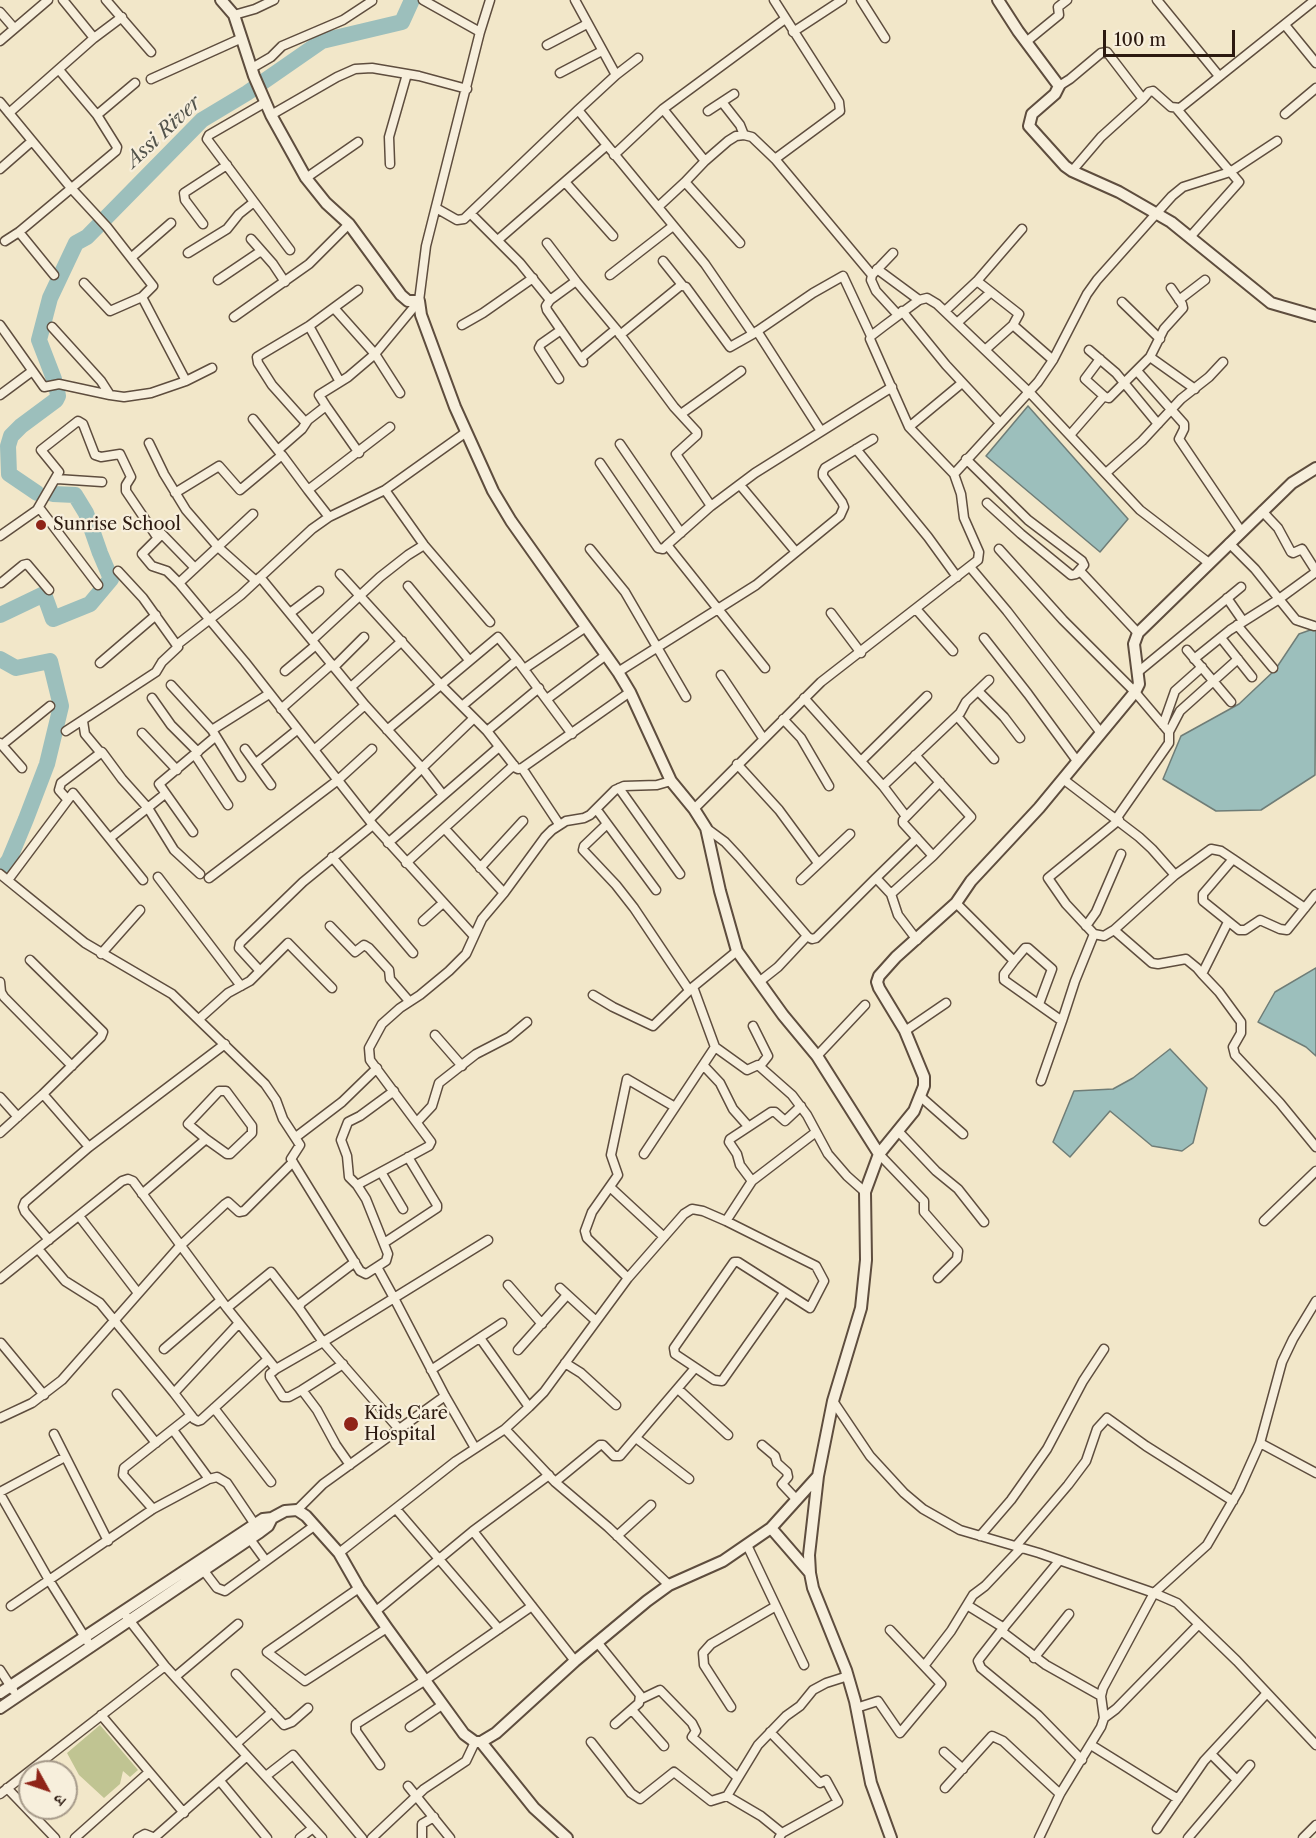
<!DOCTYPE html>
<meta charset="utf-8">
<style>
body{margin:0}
#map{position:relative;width:1316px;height:1838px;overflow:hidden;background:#f2e7c9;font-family:"Libre Caslon Text","Noto Serif Devanagari",serif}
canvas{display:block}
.north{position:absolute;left:18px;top:1760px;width:60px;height:60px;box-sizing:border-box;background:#f7efdc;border:2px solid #a69a8a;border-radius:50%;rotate:130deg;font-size:16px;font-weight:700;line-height:24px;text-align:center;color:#2c1a10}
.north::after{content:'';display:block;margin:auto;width:21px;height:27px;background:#8f2418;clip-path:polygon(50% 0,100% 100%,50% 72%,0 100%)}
.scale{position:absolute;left:1103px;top:30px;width:132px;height:27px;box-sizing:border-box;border:3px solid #2c1a10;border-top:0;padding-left:8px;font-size:18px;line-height:21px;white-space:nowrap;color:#2c1a10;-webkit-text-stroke:4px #f7efdc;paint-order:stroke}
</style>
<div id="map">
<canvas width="1316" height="1838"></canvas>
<div class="north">उ</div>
<div class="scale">100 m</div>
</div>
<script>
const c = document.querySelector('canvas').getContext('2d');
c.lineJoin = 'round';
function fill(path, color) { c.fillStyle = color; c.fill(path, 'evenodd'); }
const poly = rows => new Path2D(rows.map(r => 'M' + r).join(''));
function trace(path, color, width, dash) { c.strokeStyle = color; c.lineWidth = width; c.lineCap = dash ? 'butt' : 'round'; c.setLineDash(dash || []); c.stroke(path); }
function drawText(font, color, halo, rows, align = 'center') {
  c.font = font + ' "Libre Caslon Text",serif'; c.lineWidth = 4.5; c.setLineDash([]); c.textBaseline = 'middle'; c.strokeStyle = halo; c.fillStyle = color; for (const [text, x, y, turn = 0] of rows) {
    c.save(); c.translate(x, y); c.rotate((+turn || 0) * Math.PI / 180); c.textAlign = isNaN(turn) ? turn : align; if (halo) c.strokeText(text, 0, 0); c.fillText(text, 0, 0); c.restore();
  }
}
fill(poly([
 [100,1725,138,1770,130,1777,123,1771,120,1784,104,1798,79,1775,67,1753]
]), '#c0c492');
const water = poly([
 [1028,406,1128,519,1100,552,986,456,1028,406],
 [1316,628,1315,775,1261,810,1216,811,1163,779,1181,736,1239,704,1275,670,1299,634,1316,628],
 [1316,968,1316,1056,1306,1047,1258,1022,1275,992,1316,968],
 [1170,1049,1207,1088,1193,1143,1182,1151,1152,1146,1110,1111,1070,1157,1053,1142,1074,1091,1113,1089,1133,1078,1170,1049]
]);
fill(water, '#9cbfbc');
trace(water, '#6f7d77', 1.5);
trace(poly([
 [54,379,39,340,50,298,76,243,87,237,202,120,247,93,322,41,402,22,412,0],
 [37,493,9,474,8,446,11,436,21,426,56,400,58,396,57,390],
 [0,615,44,594,53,619,90,604,111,579,100,553,86,513,75,495,53,494],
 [0,659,16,668,50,661,61,706,47,764,26,819,9,860,0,872]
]), '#9cbfbc', 16);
const minor = poly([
 [106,0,151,52],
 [423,0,480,32],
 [575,0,616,75],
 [861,0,885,38],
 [1157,0,1219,76],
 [0,12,14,28],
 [234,15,255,9,274,0],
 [1285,25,1316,63],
 [793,32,842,0],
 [94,38,122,17],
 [0,41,48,0],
 [1026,42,1059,15,1058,7,1067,0],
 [547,45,587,24],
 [252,68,271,57,282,46,343,20,372,1],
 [560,73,602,51],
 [151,79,242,38],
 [1059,86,1070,79,1101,53,1107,52,1143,99,1149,92,1153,91,1171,107,1180,108,1315,0],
 [0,102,71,188,107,227,153,286,142,297,110,311,84,283],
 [266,102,209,135,207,139,290,250],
 [722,102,740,125,744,135],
 [1176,108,1239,182,1190,237],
 [663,109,785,19],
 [578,110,705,264,753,334,730,347,686,287,683,286,680,286,620,335],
 [708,111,734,94],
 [9,113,94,38,63,0],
 [1285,114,1316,88],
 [97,115,135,83],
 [271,115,337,77,355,69,372,68,419,76,467,89],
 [614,155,663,109,705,161],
 [775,159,872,275],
 [390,164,389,137,407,74],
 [0,169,32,141],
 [1072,171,1101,137,1143,99],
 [306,178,358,142],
 [565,182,613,236],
 [685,182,705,161,728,141,736,136,744,135,752,137,775,159,840,111,839,102,774,0],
 [658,207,685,182,740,243],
 [436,208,457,220,464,219,578,110,616,75,638,58],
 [471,214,520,263,550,300,576,281,616,329,674,407,697,432,697,435,676,454,711,506,755,473,892,387],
 [203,224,185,200,184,193,227,165],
 [19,232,54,275],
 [251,239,273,264,285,282],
 [499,239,606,146],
 [5,241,19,232,116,151,117,147,97,115,60,71],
 [547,243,576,281],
 [188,253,227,229,239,214,254,202],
 [893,253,872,275,871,280,876,291,898,315],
 [132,257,171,223],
 [663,261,683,286],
 [877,269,919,300],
 [610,275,673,226],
 [218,280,261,251],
 [977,281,1019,314,1013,325,985,350],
 [550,300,546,306,547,310,583,362],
 [1179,300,1205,280],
 [1122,302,1160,339],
 [334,308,375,354,400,393],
 [902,311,946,365,1000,423],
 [945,311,977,281,1022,229],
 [234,317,309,264,349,224],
 [957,323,991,292],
 [0,325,44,387,59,384,110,395,101,381,52,327],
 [462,325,483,313,533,278],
 [1013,325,1053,360],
 [309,326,340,382],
 [757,331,821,431],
 [753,334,813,293,843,276,871,336],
 [1089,350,1116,373,1158,424],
 [1150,357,1195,389],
 [581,358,616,329],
 [1100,359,1085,379,1105,397,1109,398,1150,357,1164,329,1183,308,1182,304,1171,288],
 [1137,371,1184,424,1184,429,1179,439,1241,531],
 [559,379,539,348,541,344,561,330],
 [186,381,212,368],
 [0,395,31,372],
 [110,395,124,397,151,393,186,381,142,297],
 [326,406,359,453],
 [681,414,741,371],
 [253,419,280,453],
 [306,423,272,385,258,363,257,357,309,326,358,290],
 [909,427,962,383],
 [1070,435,1104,396],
 [149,443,164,474,186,510,218,547,256,581],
 [620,444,681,533],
 [856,449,928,537,957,577],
 [278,450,302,429,308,420,326,406,319,395,348,377,375,354,419,301,426,246,480,32,490,0],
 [966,459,1028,520,1082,561,1084,565,1076,574,1071,575,1021,534,987,503],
 [600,463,658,548,663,549,667,545],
 [1106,473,1142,441,1181,399,1209,377,1223,362],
 [954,474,909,427,870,339,871,336,884,326,919,300,927,298,937,304,1033,396,1140,510,1209,563],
 [57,479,102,482],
 [740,485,796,552],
 [385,490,424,545,490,622],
 [175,493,219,466,240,490,282,455,308,490],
 [711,506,667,545,765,668],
 [37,510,59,472,41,450,78,421,83,424,95,455,101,457,120,454,131,477,126,485,126,491,157,537],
 [1262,511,1278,528,1291,552,1293,553,1302,549,1316,571],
 [329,517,308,490,390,427],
 [0,536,37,510,41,510,98,585],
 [590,549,625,592,686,697],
 [999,549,1063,620,1135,692,1169,732,1169,743,1116,819],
 [970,567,1007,611,1101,733],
 [195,568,162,534,142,554,152,566,167,571,179,583,245,662,373,825,473,935],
 [1080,571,1138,633],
 [340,574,440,684,487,731,516,768,518,769,522,768,559,824],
 [260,577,365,705],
 [1,583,23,565,27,564,49,590],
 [179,583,253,514],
 [408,586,469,660],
 [1227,598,1243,621],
 [916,609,953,651],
 [290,613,319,591],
 [831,613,861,653],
 [1237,625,1273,668],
 [1314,626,1296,620,1279,599,1316,572],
 [984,638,1028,694,1077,761],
 [1221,638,1252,677],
 [312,640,380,577,408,555,424,545],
 [178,644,241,595,312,529,329,517,385,490,465,433],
 [1187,650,1231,702],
 [1194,659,1230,630,1279,599,1255,569,1229,543],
 [100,663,156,615],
 [334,667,364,637],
 [524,669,586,627],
 [285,671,316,645],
 [618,672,756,585,840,516,844,507,842,502,823,476,823,472,825,468,873,439],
 [1138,672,1241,587],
 [721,675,763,738],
 [171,685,212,730],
 [351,687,402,641],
 [978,691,1004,717,1020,738],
 [152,698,171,725,198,752],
 [804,698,883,786,905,815],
 [547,699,606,655],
 [462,706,517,660,572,734],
 [281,709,332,664],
 [957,716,994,759],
 [783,719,801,738,829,786],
 [83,721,85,734,100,752],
 [1163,725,1175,691,1202,667],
 [387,730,498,637,517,660],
 [66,731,156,672,162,662,178,647,143,598,118,571],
 [487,731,539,688],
 [1169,732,1180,711,1238,659],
 [142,733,177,770],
 [0,743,22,768],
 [2,745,50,706],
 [245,749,271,785],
 [314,750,365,705,422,768,474,718],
 [195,755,228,805],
 [861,761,927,696],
 [256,763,297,730],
 [737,764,779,810,818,863],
 [522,768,630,692],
 [241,777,212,730,269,694],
 [1063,779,1139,837,1152,849,1175,875],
 [883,786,960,713,966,702,989,680],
 [619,788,680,874],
 [67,799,59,790,61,783,102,752,122,779,148,808,174,850,200,874],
 [694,809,821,682,978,560,979,552,964,518,961,494,954,474,1038,382,1053,360,1087,294,1097,280,1172,196,1183,187,1230,172,1277,141],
 [597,810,656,890],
 [369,820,422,768,443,795],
 [1119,820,1048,878,1066,904,1094,934,1104,936,1114,930,1175,875,1211,849,1221,851,1233,859,1203,894,1203,901,1239,930,1245,930,1260,920,1280,929,1287,930,1316,894],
 [607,824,584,846,583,850,616,885,634,908,689,990],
 [706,828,725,842,739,857,808,937,812,939,816,938,876,878,891,894,898,915,917,940],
 [445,829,504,893],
 [193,832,159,784,215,737],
 [110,838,165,794],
 [388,843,499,747],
 [933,856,903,823,903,820,940,782],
 [332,857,413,953],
 [1233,859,1305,908],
 [406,863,514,765],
 [480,868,523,821],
 [0,874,85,943,172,994,265,1084,276,1100,283,1119,300,1145,291,1159,360,1271,366,1274,386,1261,388,1254,366,1199,357,1185,349,1177,347,1156,341,1140,348,1122,360,1116,394,1091],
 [158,877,241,986],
 [209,878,338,780,372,749],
 [876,878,917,838],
 [8,880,73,793,143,880],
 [801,880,850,834],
 [891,894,933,856,971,817,915,755],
 [956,903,1014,961,1004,974,1004,980,1062,1021,1041,1081],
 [423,921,443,903],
 [330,926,355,952,364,945,369,948,389,970,390,979,409,1001],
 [1086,926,1096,912,1121,854],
 [1114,930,1152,963,1158,964,1186,959,1197,968,1202,974,1228,922],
 [101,954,140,910],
 [30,960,103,1032,101,1037,43,1094],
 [1014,961,1025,948,1028,948,1052,969,1039,1004],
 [260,971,288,943,332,988],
 [1202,974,1219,992,1241,1022,1241,1033,1233,1047,1235,1055,1280,1103,1316,1147],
 [0,982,1,992,4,997,72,1066],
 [759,982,778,967,807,936,808,937],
 [593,995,613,1007,653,1026,693,987],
 [199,1019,228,993,250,981,260,971,239,948,240,943,303,882,373,825],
 [1062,1021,1075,981,1094,934],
 [753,1026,768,1056,760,1066],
 [905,1031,946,1003],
 [435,1035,462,1066],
 [715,1047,747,1070,758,1065,792,1095,807,1115,828,1154,847,1176,865,1192],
 [817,1056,865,1005],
 [704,1066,720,1083,733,1109,748,1126],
 [0,1097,18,1117],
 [921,1097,963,1134],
 [417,1122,432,1106,439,1083,476,1054,509,1037,527,1022],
 [898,1131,936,1171,958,1189,984,1222],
 [0,1133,43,1094,89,1147],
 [296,1137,342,1102,377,1068],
 [644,1154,715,1047,693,987,737,951],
 [879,1154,924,1201,924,1212,958,1251,957,1259,938,1278],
 [381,1172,403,1209],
 [752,1181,740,1165,737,1154,729,1142,730,1139,771,1112,775,1112,785,1121,801,1106],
 [357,1185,429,1146,431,1142,370,1060,369,1048,382,1024,400,1008,420,995,449,971,466,954,482,919,504,893,545,837,552,830,566,821,584,818,590,815,615,790,624,786,657,785,671,781],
 [610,1187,664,1237],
 [142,1194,206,1139,227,1154,230,1154,252,1133,252,1126,226,1091,219,1091,188,1124,206,1139],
 [79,1216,138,1293],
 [726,1221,752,1181,816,1132],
 [1264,1221,1316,1171],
 [49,1240,25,1212,23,1207,25,1202,89,1147,225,1044],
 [384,1243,437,1208,437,1205,408,1157],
 [39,1250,65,1281,100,1303,174,1393],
 [355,1262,301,1303,299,1308,323,1342,399,1429],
 [628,1278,587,1238,585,1231,592,1212,618,1175,611,1155,627,1079,675,1107],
 [0,1279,122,1181,128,1179,133,1181,227,1308,276,1369,323,1342,394,1298,377,1267],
 [508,1285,542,1324],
 [560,1288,596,1321],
 [227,1308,271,1272,299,1308],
 [239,1323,174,1393,194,1419,198,1421,201,1420,268,1359],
 [480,1338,529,1407],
 [1,1343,44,1395],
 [164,1349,221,1300],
 [518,1350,567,1295],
 [565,1363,581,1373,616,1405],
 [343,1364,302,1390,317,1410,336,1445,350,1465],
 [276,1369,270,1374,270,1377,283,1397,289,1397,302,1390],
 [431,1370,502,1323],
 [678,1389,728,1435],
 [117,1394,156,1443],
 [833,1401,870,1456,904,1493,923,1509,960,1530,1039,1553,1154,1593,1177,1603,1237,1661,1316,1745],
 [214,1408,271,1482],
 [0,1418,32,1403,62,1380,180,1246,225,1204,228,1202,239,1212,244,1211,293,1162],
 [505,1429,555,1482,608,1527,669,1585],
 [173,1430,209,1479],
 [54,1434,108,1541],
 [636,1438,689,1479],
 [1260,1443,1316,1473],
 [762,1445,775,1456,777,1463,787,1472,788,1477,782,1484,797,1500],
 [475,1448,445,1396,394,1298,488,1240],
 [555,1482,600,1445,603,1445,614,1456,620,1456,695,1368],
 [0,1492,65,1457],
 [0,1494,49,1580,91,1647],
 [153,1509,123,1475,124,1468,191,1415],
 [396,1509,499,1629],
 [297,1510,323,1484,445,1396],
 [473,1531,575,1661],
 [247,1535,266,1561],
 [617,1536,651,1505],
 [980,1536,1011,1500,1047,1449,1083,1381,1104,1349],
 [747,1545,804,1665],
 [1016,1546,1068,1485,1086,1461,1097,1429,1107,1418,1146,1446,1233,1501],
 [339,1553,456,1461,505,1429,529,1407,544,1392,628,1278,684,1214,692,1209,703,1211,726,1221,816,1266,824,1281,810,1308,738,1262,734,1262,674,1348,675,1354,714,1380,722,1381,784,1293],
 [1059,1561,1001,1631,1046,1665,1101,1696],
 [201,1567,217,1588,225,1591,314,1526],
 [359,1588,267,1652,305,1681,387,1628],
 [967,1605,1004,1628],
 [11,1606,153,1509,209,1479,217,1477,227,1483,258,1529],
 [376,1611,473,1531,549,1475],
 [126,1616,165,1666,247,1756,154,1838],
 [1001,1631,980,1658,978,1661,981,1668,1038,1715,1082,1760],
 [597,1642,640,1695,639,1703,615,1724],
 [1034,1658,1069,1614],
 [924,1666,951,1631,973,1595,985,1586,1021,1548],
 [0,1670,13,1690],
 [236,1674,284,1725,292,1722,308,1708],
 [175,1677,238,1624],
 [641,1699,660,1690,692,1723,696,1731,692,1737,737,1777],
 [731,1707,704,1665,703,1653,711,1644,776,1606],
 [856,1708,878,1701,900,1733,941,1684,890,1630],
 [632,1710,664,1746],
 [101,1715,184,1813],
 [1104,1718,1116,1709,1199,1624],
 [410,1727,442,1705],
 [770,1732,820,1783,826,1780,838,1802,782,1833],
 [591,1742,631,1793,640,1799,674,1772,711,1801,727,1796],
 [236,1744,272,1712],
 [1091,1745,1178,1799],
 [944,1752,963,1769],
 [1211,1754,1237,1780],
 [247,1756,322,1838],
 [380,1765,356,1731,356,1724,424,1681,532,1606],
 [266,1776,293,1755,362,1838],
 [220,1781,267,1838],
 [408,1786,450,1838],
 [7,1788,55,1838],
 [945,1788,992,1736,1003,1741,1060,1794],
 [0,1794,165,1666],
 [1157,1829,1204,1761,1267,1693],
 [75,1838,148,1773],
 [138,1838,145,1834,155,1838],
 [300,1838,313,1828],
 [372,1838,424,1789,466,1761,475,1742],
 [422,1838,422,1824,434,1817],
 [779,1838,782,1833,761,1816,727,1796,758,1745,786,1716,800,1706,813,1690,826,1683,848,1676],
 [1039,1838,1060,1794,1101,1727,1104,1718,1101,1696,1103,1688,1154,1593,1207,1545,1239,1490,1260,1443,1282,1362,1293,1339,1316,1301],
 [1188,1838,1250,1765],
 [1303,1838,1316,1825]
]);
const tertiary = poly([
 [221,0,234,15,254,76,271,115,306,178,326,203,349,224,401,295,408,301,419,301,421,315,455,407,493,491,511,521,618,672,630,692,671,781,694,809,706,828,720,891,737,951,783,1015,817,1056,879,1154,865,1192,866,1260,861,1308,833,1401,818,1476,771,1528,810,1573,813,1588,846,1670,855,1701,871,1783,891,1838],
 [998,0,1018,31,1059,86,1055,94,1032,114,1029,126,1065,166,1072,171,1119,192,1171,222,1271,303,1316,316],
 [879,1154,914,1111,924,1086,924,1077,905,1031,879,988,877,982,879,976,896,957,956,903,971,881,1039,808,1135,692,1139,684,1134,644,1138,633,1292,483,1316,468],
 [810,1573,809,1555,818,1476],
 [0,1693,263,1519,272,1518,285,1511,297,1510,306,1516,339,1553,359,1588,387,1628,464,1734,475,1742,481,1742,496,1733,575,1661,647,1601,669,1585,723,1561,771,1528],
 [0,1708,260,1532,268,1526,272,1518],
 [481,1742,534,1808,567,1838]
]);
trace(minor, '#5e4d3e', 11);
trace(tertiary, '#5e4d3e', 14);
trace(minor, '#f7efdc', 8);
trace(tertiary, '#f7efdc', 10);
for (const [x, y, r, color] of [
 [41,525,6,"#8f2418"],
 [351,1424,8,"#8f2418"]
]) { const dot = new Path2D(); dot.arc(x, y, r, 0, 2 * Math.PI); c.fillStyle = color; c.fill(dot); trace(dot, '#f7efdc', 2); }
drawText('18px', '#2c1a10', '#f7efdc', [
 ["Sunrise School",53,525],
 ["Kids Care",364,1414],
 ["Hospital",364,1435]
], 'left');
drawText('italic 20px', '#53544c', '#f7efdc', [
 ["Assi River",164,132,-43]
]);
</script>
